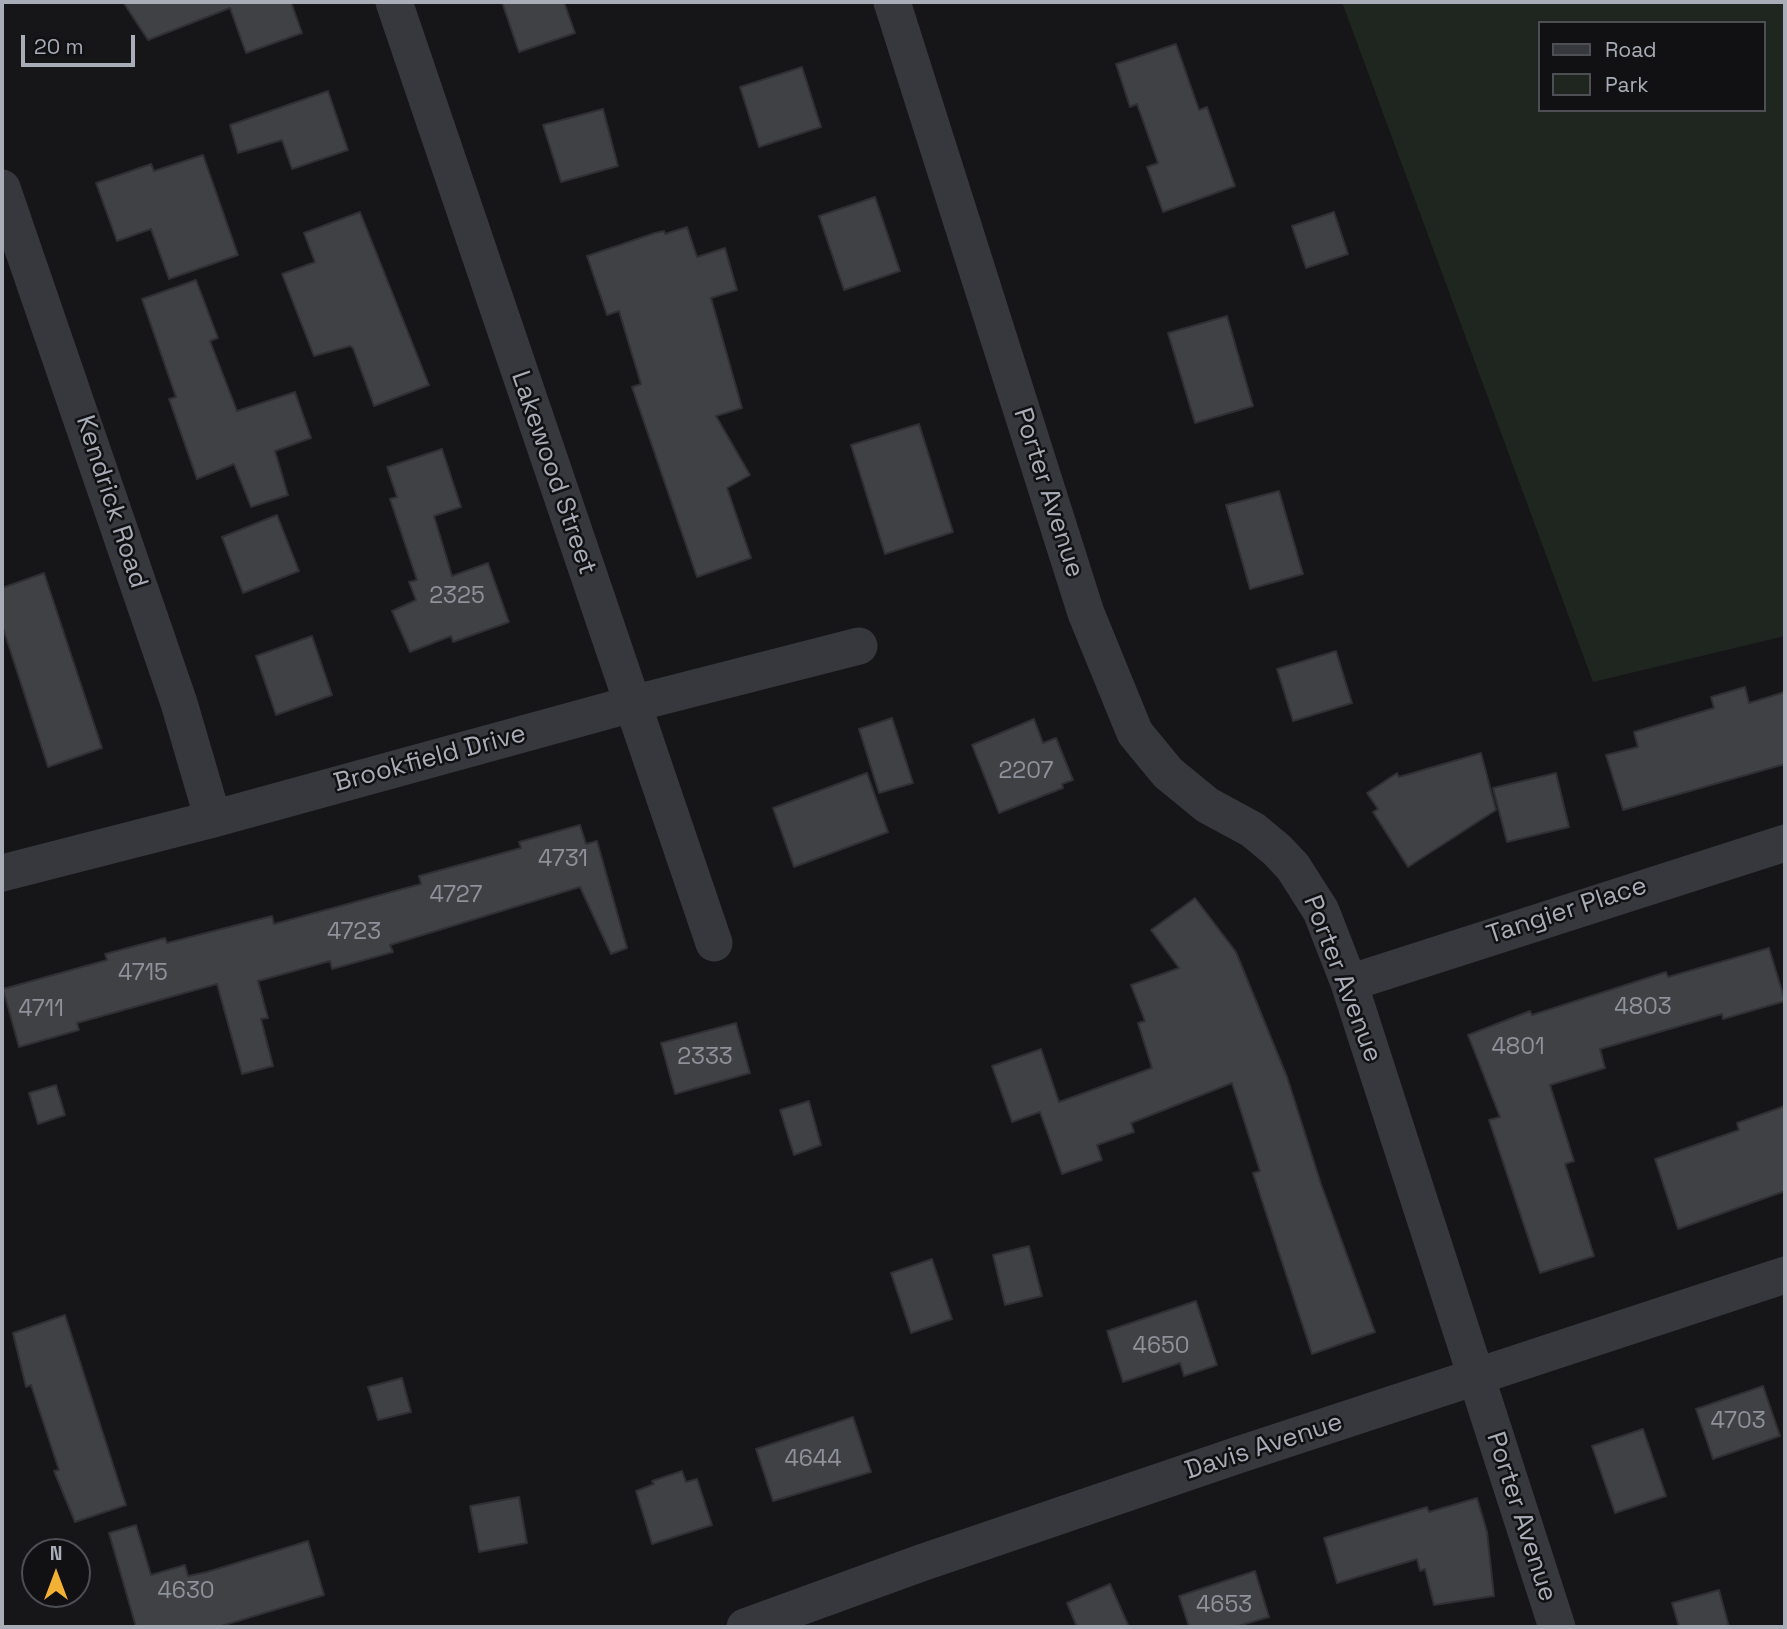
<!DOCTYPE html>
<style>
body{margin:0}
#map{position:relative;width:1787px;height:1629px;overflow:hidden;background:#161618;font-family:"Space Grotesk",sans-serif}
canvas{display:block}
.frame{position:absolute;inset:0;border:4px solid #a8adb8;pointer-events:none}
.legend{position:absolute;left:1538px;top:21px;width:228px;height:91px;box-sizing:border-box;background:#111113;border:2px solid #4d4f55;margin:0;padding:9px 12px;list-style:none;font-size:21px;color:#a8adb8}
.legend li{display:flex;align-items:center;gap:14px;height:35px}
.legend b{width:35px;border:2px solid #4d4f55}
.north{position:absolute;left:21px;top:1538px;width:70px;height:70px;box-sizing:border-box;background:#111113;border:2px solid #4d4f55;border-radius:50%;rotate:0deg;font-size:19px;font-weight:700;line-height:28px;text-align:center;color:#a8adb8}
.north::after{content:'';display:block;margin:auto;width:24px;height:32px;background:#f2b134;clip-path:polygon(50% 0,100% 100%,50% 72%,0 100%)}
.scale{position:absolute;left:21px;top:35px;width:114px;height:32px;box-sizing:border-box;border:4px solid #a8adb8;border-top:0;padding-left:9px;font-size:21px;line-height:24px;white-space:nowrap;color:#a8adb8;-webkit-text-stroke:5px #111113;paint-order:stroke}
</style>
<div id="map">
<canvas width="1787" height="1629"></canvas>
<div class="frame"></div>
<ul class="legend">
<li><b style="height:9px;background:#37383d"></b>Road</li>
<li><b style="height:19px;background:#1e261f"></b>Park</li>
</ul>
<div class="north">N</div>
<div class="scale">20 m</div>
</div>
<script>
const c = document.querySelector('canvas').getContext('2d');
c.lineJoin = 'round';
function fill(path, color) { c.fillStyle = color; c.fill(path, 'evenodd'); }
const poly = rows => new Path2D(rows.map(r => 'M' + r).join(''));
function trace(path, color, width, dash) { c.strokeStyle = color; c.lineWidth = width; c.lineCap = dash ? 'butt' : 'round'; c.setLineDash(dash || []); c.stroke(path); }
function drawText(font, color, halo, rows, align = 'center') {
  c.font = font + ' "Space Grotesk",sans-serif'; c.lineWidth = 5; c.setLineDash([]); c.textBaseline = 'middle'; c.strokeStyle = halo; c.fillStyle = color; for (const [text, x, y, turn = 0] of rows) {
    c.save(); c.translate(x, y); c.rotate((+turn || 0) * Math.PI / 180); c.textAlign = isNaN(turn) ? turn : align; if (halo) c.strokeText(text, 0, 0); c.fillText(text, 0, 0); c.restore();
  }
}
fill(poly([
 [1342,2,1785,2,1785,636,1593,682],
 [1540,23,1764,23,1764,110,1540,110]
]), '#1e261f');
const building = poly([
 [123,2,291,2,302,33,246,53,230,8,148,40,123,2],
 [502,2,564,2,575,33,519,52,502,2],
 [1176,44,1199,110,1207,107,1235,186,1163,212,1147,167,1158,163,1137,104,1130,107,1116,64,1176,44],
 [802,67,821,127,759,147,740,87,802,67],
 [328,91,348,150,292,169,282,140,238,153,230,125,328,91],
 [603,109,618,166,561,182,543,125,603,109],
 [203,155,238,255,169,279,151,229,117,241,96,183,151,164,154,171,203,155],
 [875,197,900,271,844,290,819,216,875,197],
 [360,212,429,385,374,406,353,348,350,346,314,356,282,274,315,262,304,233,360,212],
 [1334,212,1348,254,1306,268,1292,226,1334,212],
 [687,227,697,257,725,248,737,290,711,298,742,408,716,416,750,475,727,488,751,558,697,577,632,387,641,384,619,311,607,315,587,256,655,233,664,231,665,234,687,227],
 [196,280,218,338,210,341,237,411,295,392,311,438,275,451,288,495,251,507,234,464,197,479,169,399,176,397,142,299,196,280],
 [1227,316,1253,406,1195,423,1168,333,1227,316],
 [919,424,953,532,885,554,851,445,919,424],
 [442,449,461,507,434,516,452,576,488,563,509,622,453,642,451,636,410,652,392,611,416,600,409,582,417,580,390,499,397,497,387,467,442,449],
 [1279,491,1303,574,1250,589,1226,505,1279,491],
 [277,515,299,571,243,593,222,537,277,515],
 [44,573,102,748,48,767,2,625,2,588,44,573],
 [312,636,332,695,276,715,256,656,312,636],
 [1336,651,1352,703,1293,721,1277,669,1336,651],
 [1745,687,1749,703,1785,692,1785,764,1623,810,1606,755,1638,747,1634,732,1714,708,1711,697,1745,687],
 [892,718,913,783,879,793,859,729,892,718],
 [1034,719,1043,743,1056,738,1073,780,1062,784,1063,788,999,813,972,745,1034,719],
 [1481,753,1496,810,1408,867,1373,812,1378,809,1367,793,1397,773,1399,777,1481,753],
 [867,773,888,832,794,867,773,808,867,773],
 [1556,773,1569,827,1507,842,1493,788,1556,773],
 [580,825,586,844,597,841,627,948,611,954,580,887,390,945,393,952,332,969,330,961,258,981,268,1018,261,1019,273,1066,242,1074,217,984,77,1023,79,1030,19,1047,3,989,107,960,105,954,165,938,167,943,272,916,274,924,421,884,419,876,521,848,519,842,580,825],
 [1195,898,1236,952,1287,1077,1321,1184,1375,1332,1312,1354,1253,1173,1260,1171,1232,1083,1131,1123,1134,1132,1097,1145,1102,1160,1062,1174,1040,1112,1012,1122,992,1066,1041,1049,1059,1102,1152,1068,1138,1023,1145,1021,1131,985,1179,968,1151,930,1195,898],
 [1769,948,1785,1001,1723,1019,1722,1014,1600,1049,1605,1068,1550,1085,1574,1161,1565,1164,1594,1256,1540,1273,1489,1120,1500,1117,1468,1035,1530,1011,1532,1015,1666,972,1668,977,1769,948],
 [736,1023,750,1073,675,1094,661,1043,736,1023],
 [56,1085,65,1115,38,1124,29,1093,56,1085],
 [809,1101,821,1145,794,1155,780,1110,809,1101],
 [1785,1106,1785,1191,1678,1229,1655,1159,1739,1130,1737,1123,1785,1106],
 [1029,1246,1042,1296,1005,1305,993,1255,1029,1246],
 [932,1259,952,1319,911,1333,891,1273,932,1259],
 [1196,1301,1217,1365,1184,1376,1180,1363,1123,1382,1107,1331,1196,1301],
 [65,1315,126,1505,75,1522,54,1471,59,1470,31,1385,26,1387,13,1333,65,1315],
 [402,1378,411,1412,378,1420,368,1387,402,1378],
 [1763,1386,1780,1436,1713,1459,1696,1409,1763,1386],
 [853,1417,871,1472,773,1501,756,1449,853,1417],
 [1643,1429,1666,1496,1615,1513,1592,1446,1643,1429],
 [682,1471,686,1482,697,1479,712,1525,652,1544,636,1491,654,1484,652,1481,682,1471],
 [519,1497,527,1543,479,1552,470,1506,519,1497],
 [1477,1498,1487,1532,1494,1596,1434,1605,1425,1569,1420,1571,1417,1559,1337,1583,1324,1538,1427,1507,1429,1512,1477,1498],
 [136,1525,151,1575,185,1565,188,1576,207,1572,308,1541,324,1595,218,1627,136,1627,109,1533,136,1525],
 [1255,1571,1269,1617,1235,1627,1189,1627,1179,1596,1255,1571],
 [1110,1584,1129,1627,1077,1627,1067,1603,1110,1584],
 [1719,1590,1729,1627,1679,1627,1672,1603,1719,1590]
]);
fill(building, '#404145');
trace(building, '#303034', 2);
trace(poly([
 [394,2,714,943],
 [892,2,1086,613,1135,733,1168,773,1207,805,1253,830,1277,850,1293,867,1321,911,1349,983,1557,1627],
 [2,188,179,703,213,819],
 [2,873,213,819,632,704,859,646],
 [1349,983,1785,843],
 [745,1627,921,1563,1238,1455,1785,1275]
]), '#37383d', 37);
drawText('23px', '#8e929b', null, [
 ["2325",457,597],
 ["2207",1026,772],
 ["4731",563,860],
 ["4727",456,896],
 ["4723",354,933],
 ["4715",143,974],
 ["4803",1643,1008],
 ["4711",41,1010],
 ["4801",1518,1048],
 ["2333",705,1058],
 ["4650",1161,1347],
 ["4703",1738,1422],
 ["4644",813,1460],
 ["4630",186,1592],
 ["4653",1224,1606]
]);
drawText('26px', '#a8adb8', '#111113', [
 ["Lakewood Street",553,473,71],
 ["Porter Avenue",1048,493,72],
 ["Kendrick Road",111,502,72],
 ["Brookfield Drive",430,759,-15],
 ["Tangier Place",1567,911,-18],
 ["Porter Avenue",1342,979,69],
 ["Davis Avenue",1264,1447,-18],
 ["Porter Avenue",1521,1517,72]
]);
</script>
